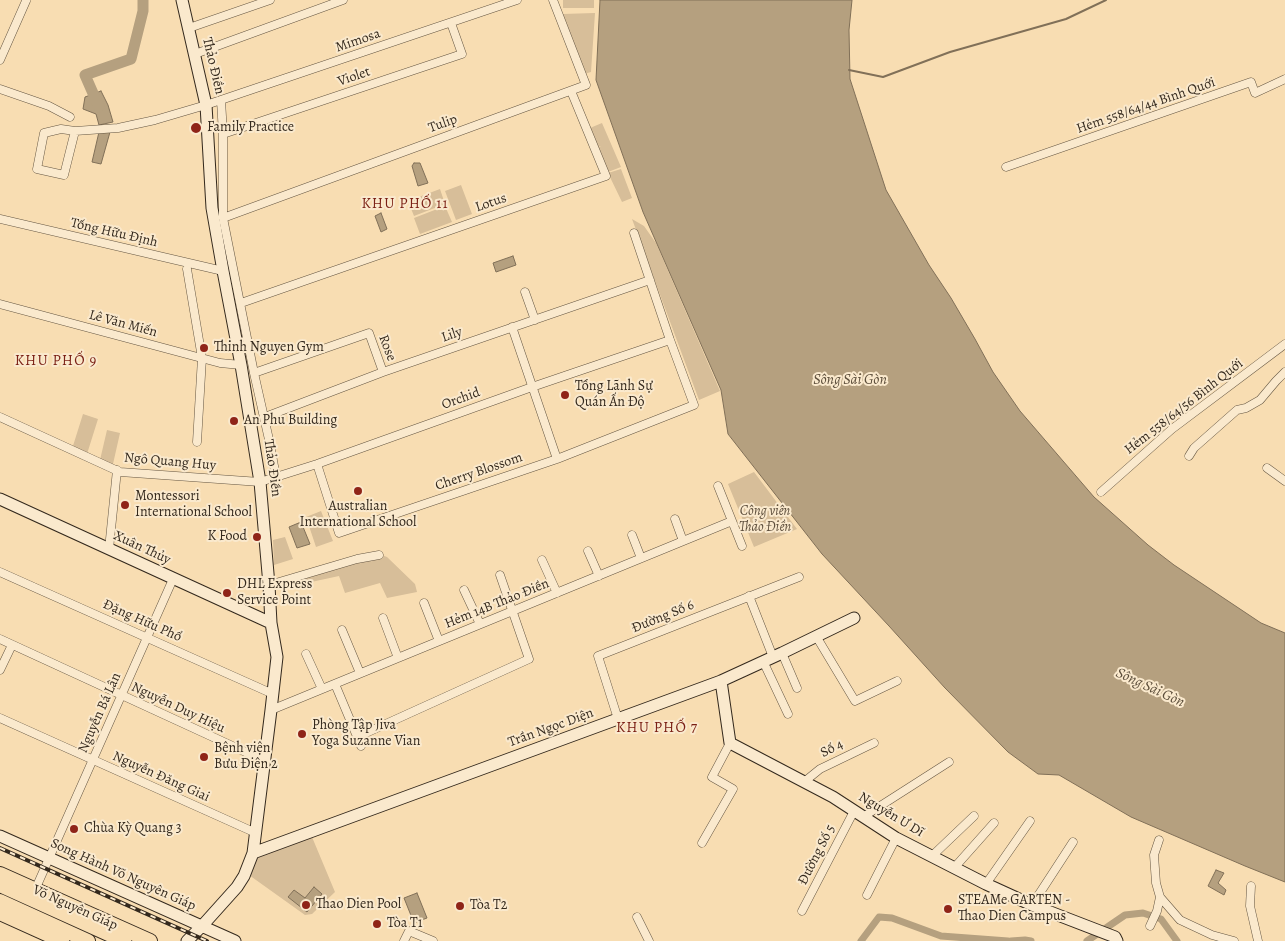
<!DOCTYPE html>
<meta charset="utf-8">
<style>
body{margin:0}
canvas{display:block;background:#f8ddb2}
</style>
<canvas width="1285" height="941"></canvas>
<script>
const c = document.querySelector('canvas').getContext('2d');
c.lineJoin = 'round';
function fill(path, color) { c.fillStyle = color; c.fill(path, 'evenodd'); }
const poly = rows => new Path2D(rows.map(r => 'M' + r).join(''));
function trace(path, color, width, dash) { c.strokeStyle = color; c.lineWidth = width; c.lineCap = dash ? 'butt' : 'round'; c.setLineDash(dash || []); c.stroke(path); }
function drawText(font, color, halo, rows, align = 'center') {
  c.font = font + ' Alegreya,serif'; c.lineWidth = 4; c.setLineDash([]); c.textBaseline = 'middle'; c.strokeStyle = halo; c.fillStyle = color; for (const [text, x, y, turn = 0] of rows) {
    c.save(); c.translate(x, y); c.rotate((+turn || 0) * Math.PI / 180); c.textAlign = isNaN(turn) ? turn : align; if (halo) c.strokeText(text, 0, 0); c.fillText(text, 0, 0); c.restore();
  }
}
fill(poly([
 [563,0,594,0,594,8,563,8],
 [595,13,591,72,584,74,562,14],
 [602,123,621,167,608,172,597,148,601,146,597,147,590,128],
 [621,169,632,198,622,202,608,173],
 [461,185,472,214,456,220,445,191],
 [440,189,445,204,414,216,408,201],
 [445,206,452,222,420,234,414,218],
 [632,219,644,226,656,243,720,391,699,400],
 [83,414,98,419,87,454,72,449],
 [107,430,120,433,113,464,100,460],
 [754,472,797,529,754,547,728,484],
 [321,511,333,541,316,547,306,517],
 [285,537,293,559,274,565,273,540],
 [379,554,387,557,415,584,417,592,387,598,380,583,345,593,339,576,279,589,278,583],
 [312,837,335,892,312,914,305,915,249,875,257,857]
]), '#d7be99');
const water = poly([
 [600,0,852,0,849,30,850,79,886,190,929,265,951,298,975,339,993,372,1020,411,1094,497,1148,545,1174,565,1261,623,1285,633,1285,882,1245,866,1131,817,1059,775,1038,774,1008,752,945,688,889,626,822,554,728,434,721,390,643,212,596,80,600,0],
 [101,91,108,105,113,122,99,125,96,114,83,109,85,97,101,91],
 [99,132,110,132,101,164,92,162,99,132],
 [414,163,420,163,428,183,418,186,412,166,414,163],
 [381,213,387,229,381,232,375,216,381,213],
 [513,256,516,265,496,272,493,263,513,256],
 [301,522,310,544,297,548,289,527,301,522],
 [1216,870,1224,873,1218,883,1226,890,1224,895,1208,886,1216,870],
 [314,887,322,894,307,912,288,897,294,890,305,898,314,887],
 [417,893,427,918,414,923,404,898,417,893]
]);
fill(water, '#b5a07f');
trace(water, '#817058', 1);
trace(poly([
 [849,70,883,77,950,52,1066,19,1106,0]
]), '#817058', 2);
trace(poly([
 [861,941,879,917,892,918,941,936,1008,941],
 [1011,941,1025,940,1031,941],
 [1087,941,1125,915,1143,913,1161,919,1177,941]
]), '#b5a07f', 7);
trace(poly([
 [99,107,85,75,131,59,143,11,143,0]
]), '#b5a07f', 11);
const street = poly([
 [189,28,270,0],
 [195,54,343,0],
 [0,60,26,1],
 [0,89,49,106,70,117],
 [221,100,223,134,223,218,254,373,270,444,276,477],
 [75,131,64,175,37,169,44,133,61,129,75,131,118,128,155,120,206,105,517,0],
 [223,134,462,54,451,23],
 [1006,167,1251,82,1255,93,1285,79],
 [223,218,586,85,553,0],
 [0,219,223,271],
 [187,269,202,358,197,442],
 [525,292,535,320],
 [241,303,606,176,571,91],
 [0,304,220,363,241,365],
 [512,327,557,459],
 [254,373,369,333,383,372],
 [0,417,120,472,260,482,317,464,532,387,670,340],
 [265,417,383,372,650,280],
 [1189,456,1194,448,1237,410,1246,408,1260,400,1276,381,1285,372],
 [317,464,339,533,557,459,694,405,670,340,634,233],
 [1267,468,1285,481],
 [718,486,742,546],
 [1101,492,1172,429,1285,344],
 [675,519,683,541],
 [632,535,641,558],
 [109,549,117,470],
 [588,551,599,576],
 [542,560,557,593],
 [0,572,273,694],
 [269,585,357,559,379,555],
 [464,590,480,624],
 [749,596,773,657],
 [424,603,439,641],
 [383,618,398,658],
 [342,630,360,673],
 [816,636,855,701,897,681],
 [0,639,265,761],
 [782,653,797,688],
 [306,654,322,689],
 [763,661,788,714],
 [0,670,12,645],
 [335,684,361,746],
 [271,710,732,521],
 [0,718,256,833],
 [618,719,598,656,799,577],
 [357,737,529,659,500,575],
 [804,782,820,769,874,743],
 [863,817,949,762],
 [1159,840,1154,855,1156,883,1160,897,1180,920,1212,935,1234,941],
 [702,843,733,789,712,777,730,743],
 [932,856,974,816],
 [954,868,994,823],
 [986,884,1030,821],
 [1251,886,1250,906,1258,941],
 [35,890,173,579],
 [867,895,896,838],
 [1032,905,1073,842],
 [802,911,854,811],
 [637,917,649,941],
 [1150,926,1157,911,1160,897],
 [404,941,409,931,433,941]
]);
const secondary = poly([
 [182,0,206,105,212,208,223,271,241,365,260,482,269,585,271,623,277,657,271,710,253,853,244,876,237,887,202,926,187,941],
 [0,499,271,623],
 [721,681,730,743,833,797,896,838,986,884,1032,905,1115,937,1117,941],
 [0,836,235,941],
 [253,853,721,681,782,653,854,618]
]);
const highway = poly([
 [0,874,150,941],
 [0,885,124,941],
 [0,901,88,941],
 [0,913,62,941]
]);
trace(street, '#655642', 9);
trace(secondary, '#34291d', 13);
trace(highway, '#34291d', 16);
trace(street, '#fae9cd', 8);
trace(secondary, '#fae9cd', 11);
trace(highway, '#f8ddb2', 14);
const rail = poly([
 [0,848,207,941]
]);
trace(rail, '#34291d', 4);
trace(rail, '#fae9cd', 2, [5.5]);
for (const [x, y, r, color] of [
 [196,128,6,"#8f2418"],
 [204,348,5,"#8f2418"],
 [565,395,5,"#8f2418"],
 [234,421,5,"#8f2418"],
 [358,491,5,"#8f2418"],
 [125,505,5,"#8f2418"],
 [257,537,5,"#8f2418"],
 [227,593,5,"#8f2418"],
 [302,734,5,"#8f2418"],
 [204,757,5,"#8f2418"],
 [74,829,5,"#8f2418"],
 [306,905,5,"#8f2418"],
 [460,906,5,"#8f2418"],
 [948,909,5,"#8f2418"],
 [377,924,5,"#8f2418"]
]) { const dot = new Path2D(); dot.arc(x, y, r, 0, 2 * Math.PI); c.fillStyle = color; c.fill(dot); trace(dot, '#fae9cd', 2); }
drawText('14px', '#34291d', '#fae9cd', [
 ["Mimosa",358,41,-19],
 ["Thảo Điền",213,66,77],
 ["Violet",354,77,-19],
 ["Hẻm 558/64/44 Bình Quới",1146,106,-19],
 ["Tulip",443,124,-20],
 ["Lotus",491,203,-19],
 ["Tống Hữu Định",114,233,13],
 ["Lê Văn Miến",123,324,15],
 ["Lily",452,335,-19],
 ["Rose",387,348,69],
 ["Orchid",461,399,-20],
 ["Hẻm 558/64/56 Bình Quới",1184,407,-38],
 ["Ngô Quang Huy",170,462,5],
 ["Thảo Điền",272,468,82],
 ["Cherry Blossom",479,472,-19],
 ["Xuân Thủy",142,548,25],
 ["Hẻm 14B Thảo Điền",497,604,-22],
 ["Đường Số 6",663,617,-22],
 ["Đặng Hữu Phổ",142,621,24],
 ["Nguyễn Duy Hiệu",178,708,25],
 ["Nguyễn Bá Lân",100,713,-66],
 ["Trần Ngọc Diện",551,728,-20],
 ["Số 4",832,749,-26],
 ["Nguyễn Đăng Giai",161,777,24],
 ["Nguyễn Ư Dĩ",891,815,31],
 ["Đường Số 5",817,855,-63],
 ["Song Hành Võ Nguyên Giáp",123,875,24],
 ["Võ Nguyên Giáp",75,908,24]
]);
drawText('14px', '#34291d', '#fae9cd', [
 ["Family Practice",207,128],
 ["Thinh Nguyen Gym",214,348],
 ["Tổng Lãnh Sự",575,387],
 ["Quán Ấn Độ",575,403],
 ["An Phu Building",244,421],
 ["Montessori",135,497],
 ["International School",135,513],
 ["Australian",358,507,"center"],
 ["International School",358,523,"center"],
 ["K Food",247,537,"right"],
 ["DHL Express",237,585],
 ["Service Point",237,601],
 ["Phòng Tập Jiva",312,726],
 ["Yoga Suzanne Vian",312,742],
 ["Bệnh viện",214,749],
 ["Bưu Điện 2",214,765],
 ["Chùa Kỳ Quang 3",84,829],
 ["STEAMe GARTEN -",958,901],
 ["Thao Dien Campus",958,917],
 ["Thao Dien Pool",316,905],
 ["Tòa T2",470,906],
 ["Tòa T1",387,924]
], 'left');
drawText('italic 14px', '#5d4e3c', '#fae9cd', [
 ["Công viên",765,512],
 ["Thảo Điền",765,528]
]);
c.letterSpacing = '1px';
drawText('15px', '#7a1f14', '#fae9cd', [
 ["KHU PHỐ 11",405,204],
 ["KHU PHỐ 9",56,361],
 ["KHU PHỐ 7",657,728]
]);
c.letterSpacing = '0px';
drawText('italic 15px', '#5b4d3a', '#fae9cd', [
 ["Sông Sài Gòn",850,380],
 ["Sông Sài Gòn",1150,688,25]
]);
</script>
